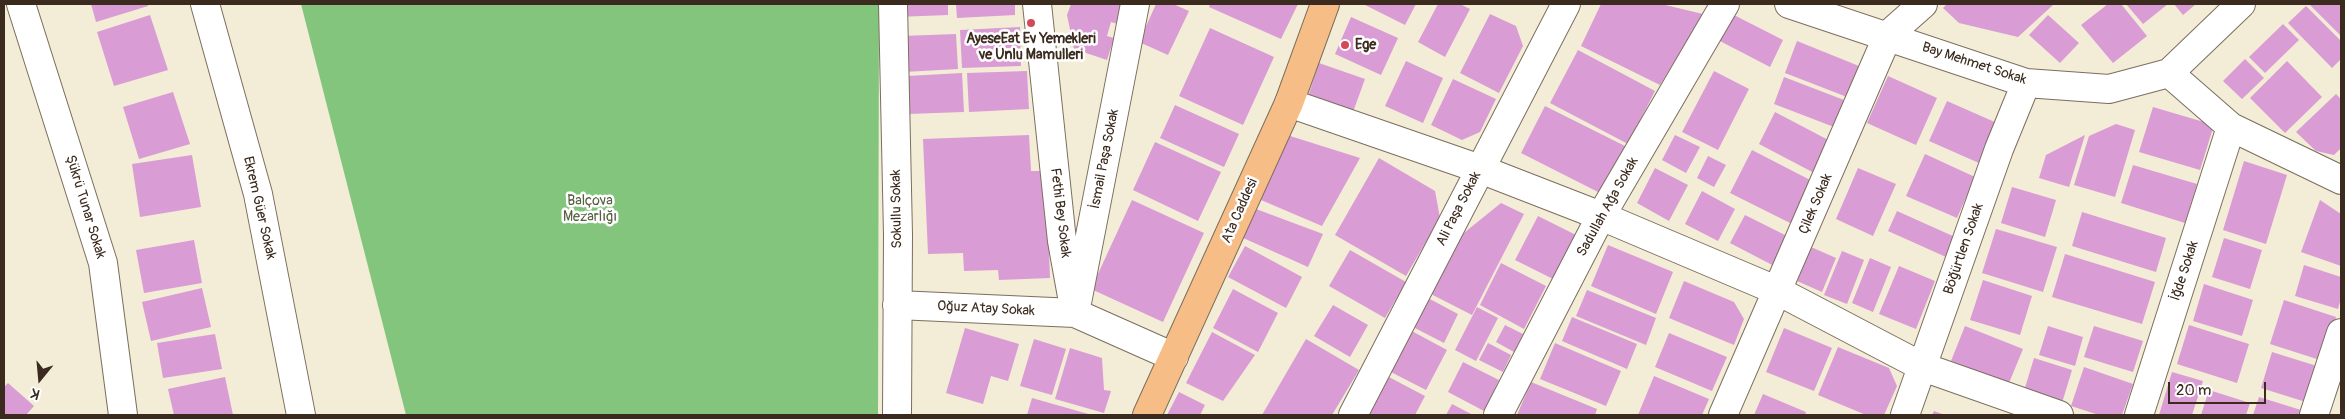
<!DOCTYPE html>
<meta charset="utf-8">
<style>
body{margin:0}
#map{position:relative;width:2345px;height:419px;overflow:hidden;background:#f3ecd6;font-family:Pangolin,sans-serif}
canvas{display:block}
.frame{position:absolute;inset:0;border:5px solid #3b2a1e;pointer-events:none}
.north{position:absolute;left:15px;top:354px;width:50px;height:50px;-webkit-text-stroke:4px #fff;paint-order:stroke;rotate:197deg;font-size:14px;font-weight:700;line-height:20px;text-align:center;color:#3b2a1e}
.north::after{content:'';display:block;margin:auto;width:18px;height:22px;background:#3b2a1e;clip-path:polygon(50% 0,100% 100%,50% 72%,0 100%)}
.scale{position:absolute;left:2168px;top:382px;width:98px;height:22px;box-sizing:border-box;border:2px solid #3b2a1e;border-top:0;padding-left:6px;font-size:15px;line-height:18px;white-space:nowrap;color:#3b2a1e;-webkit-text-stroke:4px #fff;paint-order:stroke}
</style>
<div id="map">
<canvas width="2345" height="419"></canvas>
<div class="frame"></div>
<div class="north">K</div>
<div class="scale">20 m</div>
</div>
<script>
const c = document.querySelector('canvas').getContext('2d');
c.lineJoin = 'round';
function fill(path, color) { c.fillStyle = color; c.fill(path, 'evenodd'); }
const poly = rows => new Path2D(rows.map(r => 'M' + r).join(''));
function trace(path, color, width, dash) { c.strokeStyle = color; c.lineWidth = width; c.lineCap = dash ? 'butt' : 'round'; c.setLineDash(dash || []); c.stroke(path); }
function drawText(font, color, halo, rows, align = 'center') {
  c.font = font + ' Pangolin,sans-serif'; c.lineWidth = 5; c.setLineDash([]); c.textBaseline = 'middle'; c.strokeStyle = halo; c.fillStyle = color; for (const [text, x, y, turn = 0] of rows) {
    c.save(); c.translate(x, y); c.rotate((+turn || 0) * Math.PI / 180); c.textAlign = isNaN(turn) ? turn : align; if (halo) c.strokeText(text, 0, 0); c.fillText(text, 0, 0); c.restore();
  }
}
fill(poly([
 [301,4,879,4,878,415,406,415]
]), '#84c57d');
fill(poly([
 [91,4,148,4,148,6,96,22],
 [897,4,948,4,948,15,897,17],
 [956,4,1015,4,1015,15,957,18],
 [1071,4,1122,4,1118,24,1111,22,1107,36,1114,38,1107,60,1074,49,1067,15],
 [1156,4,1173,4,1189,11,1168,55,1139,42],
 [1210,4,1298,4,1281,39,1209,7],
 [1363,4,1416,4,1405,25],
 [1438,4,1460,4,1470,9,1445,57,1418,42],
 [1601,4,1661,4,1703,14,1660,85,1581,46],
 [1947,4,2052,4,2053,5,2018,37,1959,23,1943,8],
 [2108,4,2121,4,2147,36,2113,63,2081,25],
 [2126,4,2168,4,2143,24],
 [2174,4,2196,4,2183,15],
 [2309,4,2341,4,2341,36],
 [2306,6,2341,41,2341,59,2332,68,2288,23],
 [1490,14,1516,26,1523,46,1499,93,1460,73],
 [1732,14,1783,40,1770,67,1718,40],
 [150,15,168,70,114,86,97,32],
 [2048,15,2079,43,2060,63,2029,35],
 [1351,17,1398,38,1381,75,1335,54],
 [2283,24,2299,40,2265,73,2249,57],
 [1020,27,1021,66,962,68,960,30],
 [1210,28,1274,57,1243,125,1179,96],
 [956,34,958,69,904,72,902,36],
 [1797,41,1859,66,1847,97,1785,73],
 [1578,50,1655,91,1628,144,1550,103],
 [2245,59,2264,78,2242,99,2223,81],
 [1406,61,1443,78,1423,123,1385,106],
 [2287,61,2322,97,2285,133,2250,98],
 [1319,63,1365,79,1353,112,1308,97],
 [1027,71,1029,109,969,112,967,73],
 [1714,71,1749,89,1718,150,1682,132],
 [962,73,964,112,908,114,907,76],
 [1888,76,1937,98,1916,145,1867,123],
 [1784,77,1844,100,1834,127,1774,104],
 [1453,79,1496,99,1480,132,1462,140,1431,125],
 [173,92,190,144,139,159,123,107],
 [2336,94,2341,99,2341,148,2334,155,2316,151,2296,132],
 [1947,101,2006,127,1988,167,1929,141],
 [1175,105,1239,134,1224,167,1160,138],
 [1545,106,1625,146,1600,193,1521,153],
 [2153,107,2214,125,2200,170,2139,152],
 [1775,112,1834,143,1818,175,1759,144],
 [2116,124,2135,130,2115,197,2074,185,2089,136],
 [1029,135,1031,171,1046,171,1050,278,999,280,998,270,964,271,963,253,928,254,923,139],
 [1287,135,1360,158,1322,226,1261,200],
 [1675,135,1700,147,1686,173,1662,160],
 [2085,135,2069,187,2039,178,2046,155],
 [1155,142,1221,172,1198,221,1133,190],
 [1752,150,1814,182,1792,224,1730,193],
 [1925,154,1975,177,1957,218,1906,196],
 [192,155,201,207,140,217,132,164],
 [1708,156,1726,165,1714,187,1697,178],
 [1379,158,1435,191,1440,218,1406,276,1335,235],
 [2244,161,2287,175,2266,244,2223,230],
 [2133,165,2197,184,2185,223,2121,203],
 [1655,168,1688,185,1669,221,1637,203],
 [1858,168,1896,184,1873,236,1836,219],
 [2012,187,2056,200,2045,237,2001,223],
 [1702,191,1735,209,1718,241,1685,224],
 [1132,200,1204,233,1163,322,1091,289],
 [2320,200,2341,214,2341,266,2301,252],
 [1501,203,1524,214,1472,315,1425,291,1449,245],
 [1256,209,1323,234,1308,267,1241,237],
 [1897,211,1955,237,1946,257,1888,231],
 [2082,212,2166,238,2156,272,2072,246],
 [1745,215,1791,238,1776,267,1730,243],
 [1538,216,1582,238,1559,282,1515,260],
 [1996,229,2057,247,2043,292,1982,273],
 [2224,238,2262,250,2250,289,2212,277],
 [194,240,202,283,144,293,136,250],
 [1608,245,1673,272,1656,314,1591,286],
 [1245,246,1302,277,1286,308,1228,277],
 [1811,247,1836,258,1822,292,1797,281],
 [1350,250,1406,282,1385,318,1329,286],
 [1842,251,1864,260,1847,304,1824,295],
 [2065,254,2155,282,2142,324,2052,297],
 [1870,258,1891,267,1873,312,1852,303],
 [1501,263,1546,286,1524,329,1480,305],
 [2304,265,2341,277,2341,298,2338,309,2295,296],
 [1899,266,1935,281,1916,329,1879,314],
 [1983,280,2032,296,2020,335,1970,320],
 [1684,281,1734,302,1744,319,1734,345,1669,318],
 [2204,284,2253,300,2242,336,2193,321],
 [202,288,211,327,151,341,142,302],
 [1233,289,1278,313,1258,352,1213,328],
 [1587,290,1656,318,1646,345,1576,316],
 [1426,297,1458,314,1444,343,1411,326],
 [2284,300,2336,317,2323,361,2270,344],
 [1333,305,1368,325,1350,357,1314,336],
 [1477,307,1498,318,1476,361,1455,350],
 [1572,317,1637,344,1627,369,1562,341],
 [1505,325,1523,334,1514,352,1496,342],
 [2189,325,2249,344,2237,383,2177,364],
 [1965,326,2023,349,2009,383,1951,361],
 [2048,326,2083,337,2075,366,2039,355],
 [2094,326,2143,341,2133,372,2084,357],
 [965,328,1019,344,1008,381,991,376,983,404,946,393],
 [1784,328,1832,348,1814,391,1766,372],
 [1408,329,1447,350,1426,390,1387,370],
 [1212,332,1255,355,1223,401,1186,383],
 [1669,333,1727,357,1712,391,1655,367],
 [215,334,222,369,163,378,157,343],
 [1034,339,1066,349,1052,395,1020,386],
 [1306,339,1359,370,1332,415,1262,415],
 [1488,343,1511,355,1503,372,1479,360],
 [1555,343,1621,371,1606,406,1540,379],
 [1838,347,1889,368,1897,386,1884,415,1866,415,1818,395],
 [1070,348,1102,358,1104,390,1111,391,1104,413,1055,399],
 [2272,352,2320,367,2309,403,2261,388],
 [2034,358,2072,370,2062,403,2024,391],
 [1463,362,1499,380,1484,411,1448,392],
 [2084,367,2133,384,2122,415,2099,415,2071,406],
 [2172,372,2203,381,2192,415,2159,415],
 [1385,375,1425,396,1415,415,1364,415],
 [1654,376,1709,399,1702,415,1638,415],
 [225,377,233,415,174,415,168,389],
 [1531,382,1597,409,1595,415,1517,415],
 [8,383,34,406,26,415,4,415,4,387],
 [2209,390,2250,403,2246,415,2201,415],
 [1179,392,1205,405,1200,415,1167,415],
 [1763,394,1806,412,1805,415,1754,415],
 [2259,397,2301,410,2299,415,2253,415],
 [1032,398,1092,415,1027,415],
 [1452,404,1473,415,1446,415],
 [1934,411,1945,415,1932,415]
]), '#da9cd5');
const minor = poly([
 [21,4,103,263,123,415],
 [205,4,258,194,301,415],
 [893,4,898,235,897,415],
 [1037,4,1062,241,1075,313,1174,357],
 [1789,4,2026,83,2109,89,2169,73,2231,127,2341,180],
 [2169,73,2241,4],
 [1289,103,1480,169,1601,216,1778,291,1923,367,2059,415],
 [897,305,1075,313,1135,4],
 [1353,415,1566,4],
 [1498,415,1601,216,1725,4],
 [1723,415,1888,35,1923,4],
 [1905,415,1999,149,2026,83],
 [2139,415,2231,127],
 [2314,415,2341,333]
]);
const major = poly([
 [1147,415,1289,103,1325,4]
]);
trace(minor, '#7b6e5e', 30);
trace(major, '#7b6e5e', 30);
trace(minor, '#fff', 28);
trace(major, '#f6be86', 28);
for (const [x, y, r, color] of [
 [1031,23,5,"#d1495b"],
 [1345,45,5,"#d1495b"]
]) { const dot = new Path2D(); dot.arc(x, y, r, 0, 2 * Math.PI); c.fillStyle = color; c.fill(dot); trace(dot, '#fff', 2); }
drawText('bold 14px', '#3b2a1e', '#fff', [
 ["AyeseEat Ev Yemekleri",1031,39],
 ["ve Unlu Mamulleri",1031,55],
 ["Ege",1355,45,"left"]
]);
drawText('14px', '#3b2a1e', '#fff', [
 ["Bay Mehmet Sokak",1974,64,18],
 ["İsmail Paşa Sokak",1105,159,-79],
 ["Çilek Sokak",1816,204,-67],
 ["Şükrü Tunar Sokak",85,207,73],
 ["Sadullah Ağa Sokak",1608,207,-61],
 ["Ekrem Güer Sokak",259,208,77],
 ["Sokullu Sokak",897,209,-91],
 ["Ali Paşa Sokak",1459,209,-63],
 ["Ata Caddesi",1240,211,-66],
 ["Fethi Bey Sokak",1060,213,83],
 ["Böğürtlen Sokak",1964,249,-71],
 ["İğde Sokak",2185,271,-72],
 ["Oğuz Atay Sokak",986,309,3]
]);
drawText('14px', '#55603f', '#fff', [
 ["Balçova",590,201],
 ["Mezarlığı",590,217]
]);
</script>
